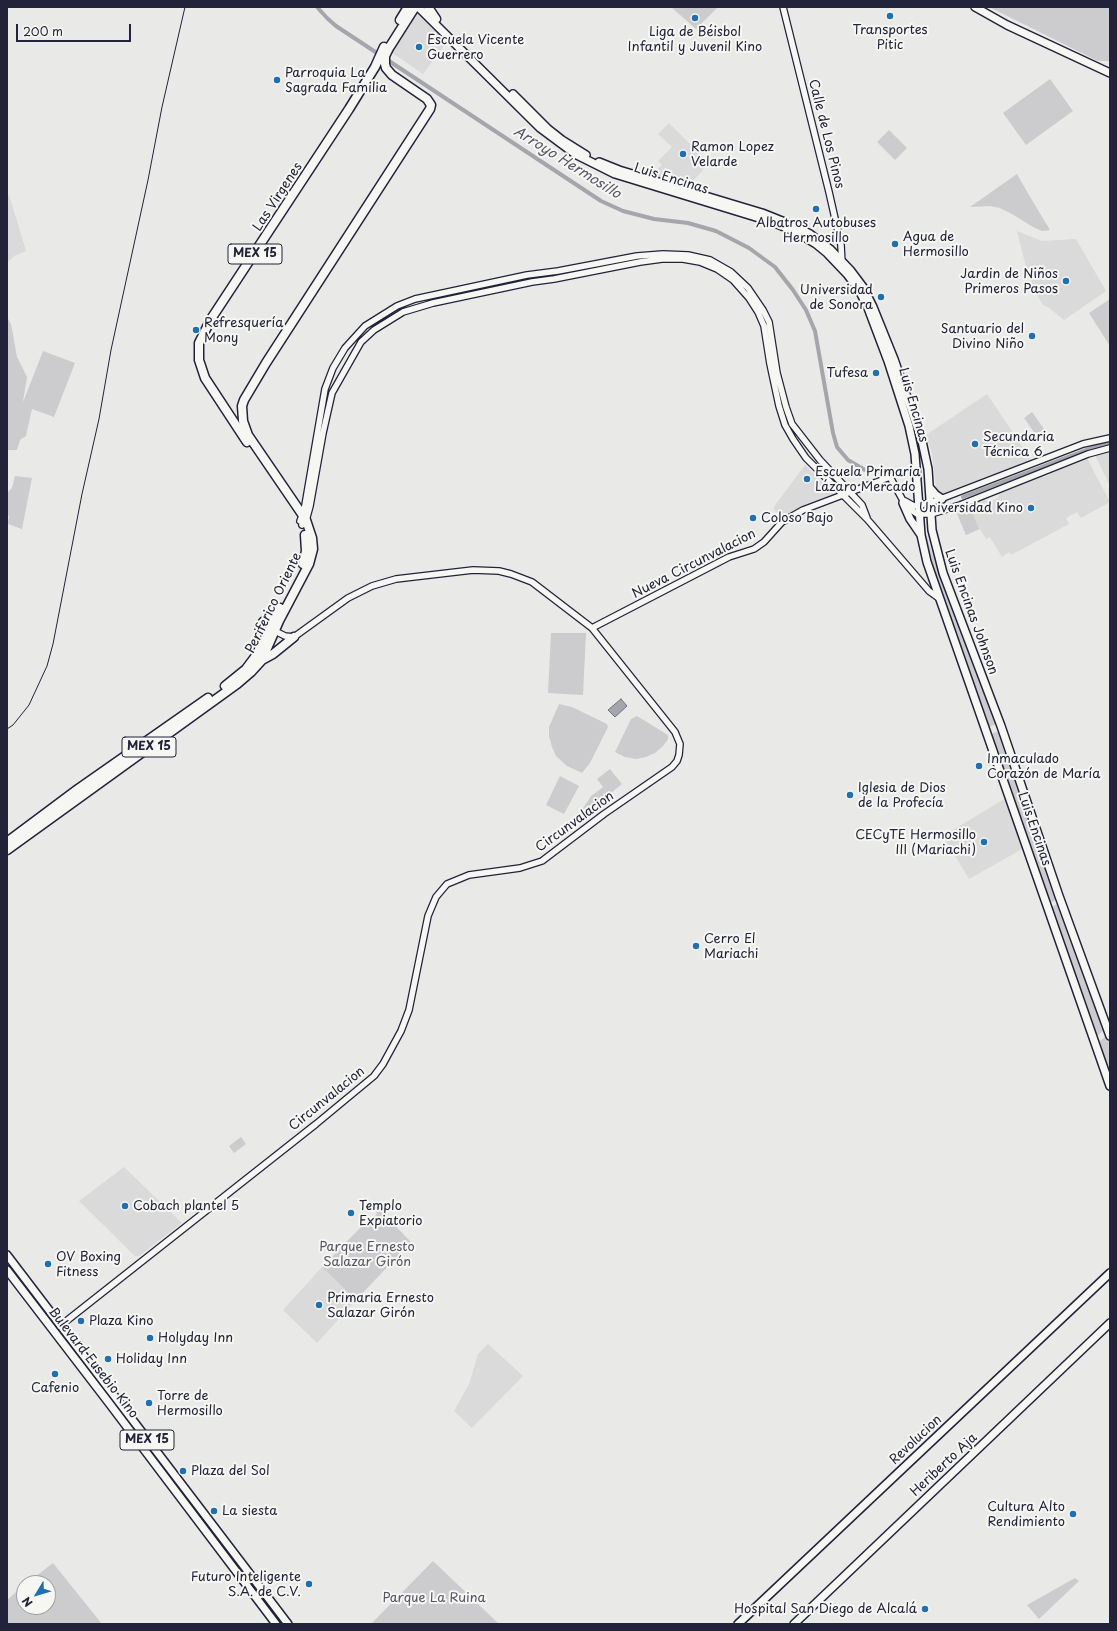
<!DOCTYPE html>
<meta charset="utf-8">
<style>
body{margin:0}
#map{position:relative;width:1117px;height:1631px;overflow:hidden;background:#e9e9e7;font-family:"Playpen Sans",sans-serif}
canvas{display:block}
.frame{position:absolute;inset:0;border:8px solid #22223b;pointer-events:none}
.north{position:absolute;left:16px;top:1575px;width:40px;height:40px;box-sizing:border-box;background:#f6f6f2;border:1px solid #a1a1a9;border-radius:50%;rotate:232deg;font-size:11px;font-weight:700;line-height:16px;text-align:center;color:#22223b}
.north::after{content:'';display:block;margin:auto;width:14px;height:18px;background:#1f6fb2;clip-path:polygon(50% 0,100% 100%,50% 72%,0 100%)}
.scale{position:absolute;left:16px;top:24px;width:115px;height:18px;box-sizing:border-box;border:2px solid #22223b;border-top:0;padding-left:5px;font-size:12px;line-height:14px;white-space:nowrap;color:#22223b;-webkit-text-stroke:3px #f6f6f2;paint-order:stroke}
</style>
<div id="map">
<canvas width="1117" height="1631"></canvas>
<div class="frame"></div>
<div class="north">N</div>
<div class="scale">200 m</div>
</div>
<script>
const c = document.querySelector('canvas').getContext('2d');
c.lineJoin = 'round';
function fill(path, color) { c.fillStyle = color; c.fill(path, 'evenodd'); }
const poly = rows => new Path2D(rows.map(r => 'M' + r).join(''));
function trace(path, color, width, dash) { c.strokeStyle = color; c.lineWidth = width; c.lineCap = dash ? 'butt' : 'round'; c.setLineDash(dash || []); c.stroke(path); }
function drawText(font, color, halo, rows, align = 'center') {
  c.font = font + ' "Playpen Sans",sans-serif'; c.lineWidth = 4; c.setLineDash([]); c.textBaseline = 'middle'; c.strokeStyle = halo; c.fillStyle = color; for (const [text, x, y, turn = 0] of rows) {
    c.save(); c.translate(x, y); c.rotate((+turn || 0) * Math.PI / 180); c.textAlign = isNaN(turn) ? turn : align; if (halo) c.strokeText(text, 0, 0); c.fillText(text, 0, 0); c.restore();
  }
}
fill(poly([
 [415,12,447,42,423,74,391,52],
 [669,123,709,163,688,187,651,175,662,165,658,161,672,147,658,134],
 [9,195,26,251,14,256,7,263,7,196],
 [1017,231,1042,241,1076,239,1106,291,1064,320,1048,307,1044,306,1036,294,1027,271],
 [987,394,1032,461,944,495,941,494,936,487,932,453,926,435],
 [1110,451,1110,486,1095,455],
 [1087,458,1110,502,1081,518,1077,512,1066,518,1069,524,1011,555,1009,552,1002,557,990,537,986,539,980,529,966,535,956,511,984,499,989,502,998,498,1000,492,1040,476,1043,477,1049,475,1051,472],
 [805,465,834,494,782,518,773,508],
 [1006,798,1024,848,969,879,943,836],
 [124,1167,182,1223,139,1256,135,1256,79,1201],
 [322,1267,356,1300,317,1343,283,1310],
 [488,1344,523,1376,472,1428,454,1411,469,1384,478,1354]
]), '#dadada');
fill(poly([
 [671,7,718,7,696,29],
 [989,7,1110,7,1110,61,1098,61],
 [1050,79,1073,111,1026,145,1003,113],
 [889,130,907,148,895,160,877,142],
 [1017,174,1029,195,1050,230,1042,231,1033,227,1012,214,1000,208,990,206,970,207],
 [1110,299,1110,346,1089,313],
 [7,317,11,324,17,357,27,377,23,402,43,351,75,363,54,417,32,409,26,436,20,440,17,450,7,450],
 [1032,412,1044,429,1036,435,1024,418],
 [15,476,32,478,22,529,8,524,9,516,7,514,7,493,12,488],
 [969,505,979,529,966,535,956,511],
 [924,527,931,550,996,724,989,727,927,551],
 [551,633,586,633,583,695,548,693],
 [559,704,572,707,607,724,608,727,590,763,582,773,567,766,556,756,552,747,549,736,549,727],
 [637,716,668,735,668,739,663,746,655,753,646,757,636,759,625,757,615,752,631,719],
 [999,731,1058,899,1050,903,991,734],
 [610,769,622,784,596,805,594,804,586,815,581,811,590,798,590,797,603,787,597,779],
 [560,776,579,786,564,814,546,805],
 [1059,903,1104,1030,1097,1036,1052,907],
 [1107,1035,1110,1045,1110,1077,1099,1042],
 [241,1137,246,1144,234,1153,229,1146],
 [378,1208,411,1242,356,1300,322,1267,362,1226,365,1226,377,1214,376,1212],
 [433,1561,499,1624,371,1624],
 [53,1563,102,1624,7,1624,7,1600,24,1585,24,1607,48,1607,48,1583,27,1583],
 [1075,1578,1079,1581,1039,1619,1027,1605]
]), '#ccccce');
const water = poly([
 [621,699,627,706,615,717,608,710,621,699]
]);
fill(water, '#a5a5ac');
trace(water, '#71717f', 1);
trace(poly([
 [317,7,327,18,336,26,380,55],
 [386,59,601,201,623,211,654,219,688,223,716,231,749,248,775,267,793,290,806,310,815,331,833,433,837,447,848,460,865,470,883,472],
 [963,497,1094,447,1110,444]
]), '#a5a5ac', 4);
const minor = poly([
 [783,7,829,192,841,245,842,264],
 [905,501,914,506,930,503,1083,444,1110,438],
 [300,521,304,511,325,389,333,368,345,348,365,326,397,306,415,299,527,275,558,271,637,256,663,254,688,255,710,260,731,272,748,288,763,310,769,322,777,373,786,407,792,424,820,460,862,505,867,518],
 [302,525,307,517,310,506,323,433,332,393,361,342,374,330,403,312,433,303,532,282,554,279,640,262,662,259,683,259,700,262,717,269,733,280,749,298,758,312,764,326,770,364,779,406,785,425,793,439,806,458,867,519,929,591,940,599],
 [592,628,729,557,754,549,764,542,782,522,803,510,890,477,906,506,917,514,931,514,960,505,1088,454,1110,448],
 [60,1326,316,1124,374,1076,383,1064,401,1031,409,1010,428,916,436,897,447,884,469,875,520,868,542,861,604,814,672,767,677,761,679,755,680,744,675,732,592,628,532,582,511,574,499,571,473,570,396,579,372,586,348,598,294,637,285,636,273,630]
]);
const major = poly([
 [418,7,540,128,575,154,615,174,772,222,796,232,816,244,827,253,847,274,859,290,868,308,888,361,909,426,915,454,921,535,927,562,1110,1086],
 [975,7,1007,25,1110,73],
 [513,94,548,129,562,140,586,155],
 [599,162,619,170,762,213,792,225,810,234,830,249,851,271,863,287,873,307,894,359,922,441,928,469,932,530,943,573,1001,726,1059,896,1110,1036],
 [930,488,936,495,942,499],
 [903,503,910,519,921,535],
 [7,1255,288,1624],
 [7,1270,109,1403,276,1624],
 [738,1624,1110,1273],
 [794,1624,1110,1323]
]);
const highway = poly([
 [428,7,436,19],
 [400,20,408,7],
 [247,442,205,378,199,360,199,343,211,319,349,109,375,67,384,47],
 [303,564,306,551,305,535],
 [263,622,280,608],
 [262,660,273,654,294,637],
 [225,686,246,669,255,657,276,617],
 [7,842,78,789,208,698],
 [7,850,237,684,251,672,262,660,279,621,309,564,313,549,312,538,306,520,248,435,243,421,242,406,244,400,266,363,430,109,431,105,427,99,392,75,386,68,385,64,385,56,389,48,415,7]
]);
trace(minor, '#22223b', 8);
trace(major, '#22223b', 10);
trace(highway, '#22223b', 11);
trace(minor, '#f6f6f2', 5.5);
trace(major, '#f6f6f2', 7);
trace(highway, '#f6f6f2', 8);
trace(poly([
 [7,729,13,725,29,705,47,666,53,644,82,494,99,419,111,350,148,180,162,107,185,7]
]), '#22223b', 1);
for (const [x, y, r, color] of [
 [890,16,4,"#1f6fb2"],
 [695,18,4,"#1f6fb2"],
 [419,47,4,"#1f6fb2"],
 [277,80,4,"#1f6fb2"],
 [683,154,4,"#1f6fb2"],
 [816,209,4,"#1f6fb2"],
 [895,244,4,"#1f6fb2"],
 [1066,281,4,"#1f6fb2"],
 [881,297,4,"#1f6fb2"],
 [196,330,4,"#1f6fb2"],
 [1032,336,4,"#1f6fb2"],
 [876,373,4,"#1f6fb2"],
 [975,444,4,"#1f6fb2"],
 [807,479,4,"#1f6fb2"],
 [1031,508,4,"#1f6fb2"],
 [753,518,4,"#1f6fb2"],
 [979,766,4,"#1f6fb2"],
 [850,795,4,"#1f6fb2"],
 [984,842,4,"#1f6fb2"],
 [696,946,4,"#1f6fb2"],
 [125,1206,4,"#1f6fb2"],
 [351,1213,4,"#1f6fb2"],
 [48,1264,4,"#1f6fb2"],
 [319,1305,4,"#1f6fb2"],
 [81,1321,4,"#1f6fb2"],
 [150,1338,4,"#1f6fb2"],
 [108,1359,4,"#1f6fb2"],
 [55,1374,4,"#1f6fb2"],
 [149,1403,4,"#1f6fb2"],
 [183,1471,4,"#1f6fb2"],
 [214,1511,4,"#1f6fb2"],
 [1073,1514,4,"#1f6fb2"],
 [309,1584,4,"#1f6fb2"],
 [925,1609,4,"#1f6fb2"]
]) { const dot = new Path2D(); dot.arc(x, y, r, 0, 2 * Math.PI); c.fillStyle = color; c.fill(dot); trace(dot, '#f6f6f2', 1.5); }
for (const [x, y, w] of [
 [255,254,54],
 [149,747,54],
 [147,1440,54]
]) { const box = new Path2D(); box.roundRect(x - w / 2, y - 10, w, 20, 3); c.fillStyle = '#f6f6f2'; c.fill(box); trace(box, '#22223b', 1); }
drawText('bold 12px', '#22223b', null, [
 ["MEX 15",255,254],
 ["MEX 15",149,747],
 ["MEX 15",147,1440]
]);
drawText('13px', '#22223b', '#f6f6f2', [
 ["Transportes",890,30,"center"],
 ["Pitic",890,45,"center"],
 ["Liga de Béisbol",695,32,"center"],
 ["Infantil y Juvenil Kino",695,47,"center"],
 ["Escuela Vicente",427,40],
 ["Guerrero",427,55],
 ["Parroquia La",285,73],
 ["Sagrada Familia",285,88],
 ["Ramon Lopez",691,147],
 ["Velarde",691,162],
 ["Albatros Autobuses",816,223,"center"],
 ["Hermosillo",816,238,"center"],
 ["Agua de",903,237],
 ["Hermosillo",903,252],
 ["Jardin de Niños",1058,274,"right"],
 ["Primeros Pasos",1058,289,"right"],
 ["Universidad",873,290,"right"],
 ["de Sonora",873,305,"right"],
 ["Refresquería",204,323],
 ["Mony",204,338],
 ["Santuario del",1024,329,"right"],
 ["Divino Niño",1024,344,"right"],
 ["Tufesa",868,373,"right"],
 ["Secundaria",983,437],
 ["Técnica 6",983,452],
 ["Escuela Primaria",815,472],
 ["Lázaro Mercado",815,487],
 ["Universidad Kino",1023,508,"right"],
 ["Coloso Bajo",761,518],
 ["Inmaculado",987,759],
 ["Corazón de María",987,774],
 ["Iglesia de Dios",858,788],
 ["de la Profecía",858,803],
 ["CECyTE Hermosillo",976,835,"right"],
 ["III (Mariachi)",976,850,"right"],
 ["Cerro El",704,939],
 ["Mariachi",704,954],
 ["Cobach plantel 5",133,1206],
 ["Templo",359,1206],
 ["Expiatorio",359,1221],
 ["OV Boxing",56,1257],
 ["Fitness",56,1272],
 ["Primaria Ernesto",327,1298],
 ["Salazar Girón",327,1313],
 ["Plaza Kino",89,1321],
 ["Holyday Inn",158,1338],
 ["Holiday Inn",116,1359],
 ["Cafenio",55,1388,"center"],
 ["Torre de",157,1396],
 ["Hermosillo",157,1411],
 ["Plaza del Sol",191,1471],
 ["Cultura Alto",1065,1507,"right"],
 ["Rendimiento",1065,1522,"right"],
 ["La siesta",222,1511],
 ["Futuro Inteligente",301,1577,"right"],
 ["S.A. de C.V.",301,1592,"right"],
 ["Hospital San Diego de Alcalá",917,1609,"right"]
], 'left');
drawText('13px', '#22223b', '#f6f6f2', [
 ["Calle de Los Pinos",826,134,76],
 ["Luis Encinas",671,179,17],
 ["Las Virgenes",278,197,-57],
 ["Luis Encinas",913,405,74],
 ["Nueva Circunvalacion",694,564,-27],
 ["Periferico Oriente",274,603,-64],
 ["Luis Encinas Johnson",971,612,70],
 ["Circunvalacion",575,822,-36],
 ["Luis Encinas",1034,829,71],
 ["Circunvalacion",327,1099,-39],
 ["Bulevard Eusebio Kino",93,1363,52],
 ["Revolucion",916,1440,-43],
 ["Heriberto Aja",944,1465,-43]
]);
drawText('13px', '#555567', '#f6f6f2', [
 ["Parque Ernesto",367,1247],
 ["Salazar Girón",367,1262],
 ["Parque La Ruina",434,1598]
]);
drawText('italic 14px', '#565668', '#f6f6f2', [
 ["Arroyo Hermosillo",567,163,32]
]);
</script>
